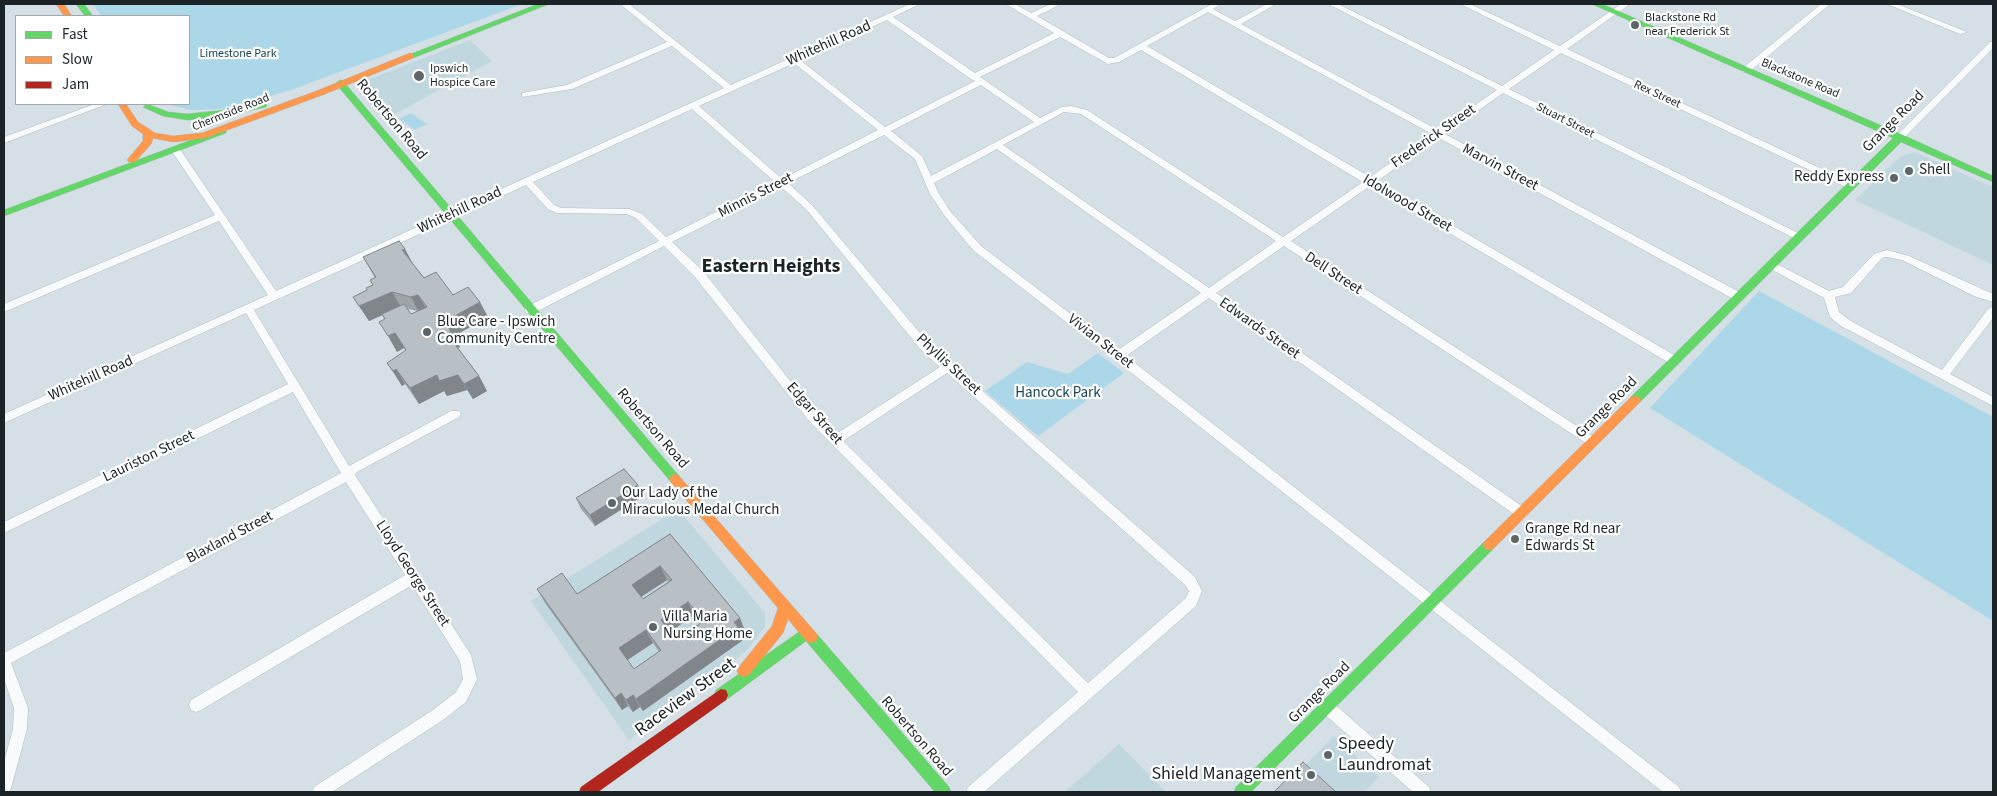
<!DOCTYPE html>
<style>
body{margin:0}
#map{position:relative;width:1997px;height:796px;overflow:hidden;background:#d4e0e5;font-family:"Source Sans 3",sans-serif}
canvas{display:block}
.frame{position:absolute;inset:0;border:5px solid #1b2327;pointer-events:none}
.legend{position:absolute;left:15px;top:15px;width:175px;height:90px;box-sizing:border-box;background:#fff;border:1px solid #a4a7a9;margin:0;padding:6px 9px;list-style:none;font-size:15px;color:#1b2327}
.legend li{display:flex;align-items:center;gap:10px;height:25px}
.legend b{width:25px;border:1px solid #a4a7a9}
</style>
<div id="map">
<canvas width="1997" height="796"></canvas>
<div class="frame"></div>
<ul class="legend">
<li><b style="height:6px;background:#63d668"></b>Fast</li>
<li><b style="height:6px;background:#ff974d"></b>Slow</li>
<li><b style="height:6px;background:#b3261e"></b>Jam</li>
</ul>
</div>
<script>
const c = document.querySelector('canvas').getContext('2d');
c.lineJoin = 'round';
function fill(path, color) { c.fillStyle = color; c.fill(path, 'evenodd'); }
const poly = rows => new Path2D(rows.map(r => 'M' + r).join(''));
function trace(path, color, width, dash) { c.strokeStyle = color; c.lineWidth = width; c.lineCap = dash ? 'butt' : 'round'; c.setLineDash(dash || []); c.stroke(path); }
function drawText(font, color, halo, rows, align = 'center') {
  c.font = font + ' "Source Sans 3",sans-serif'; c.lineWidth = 4.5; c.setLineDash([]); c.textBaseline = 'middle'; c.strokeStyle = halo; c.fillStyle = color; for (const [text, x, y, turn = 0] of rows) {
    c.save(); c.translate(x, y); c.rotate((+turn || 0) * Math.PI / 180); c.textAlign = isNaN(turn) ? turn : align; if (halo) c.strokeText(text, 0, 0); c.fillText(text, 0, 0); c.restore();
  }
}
fill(poly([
 [470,40,492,61,384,120,359,89,365,81],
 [1914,152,1993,187,1993,265,1855,200,1901,156],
 [678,509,765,613,765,627,747,650,629,740,531,601],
 [1334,736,1379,777,1364,792,1278,792],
 [1119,744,1166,792,1065,792]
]), '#c1d7e0');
fill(poly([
 [93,4,522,4,291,90,225,109,191,110,165,104,189,104,189,16,101,16],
 [411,113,427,124,415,130,399,119],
 [1759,291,1993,417,1993,621,1650,408],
 [1098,353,1124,373,1038,436,985,391,1027,362,1068,374]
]), '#abd7e8');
const street = poly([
 [620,4,629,4,731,85,910,4,920,4,893,17,975,73,1054,33,1006,4,1015,4,1031,13,1051,4,1061,4,1037,16,1109,58,1114,58,1212,4,1221,4,1213,9,1235,21,1267,4,1276,4,1241,24,1438,130,1497,90,1328,4,1338,4,1502,86,1554,50,1460,4,1470,4,1560,46,1621,4,1630,4,1567,49,1854,184,1854,188,1848,188,1561,53,1509,89,1802,235,1804,237,1802,239,1796,239,1503,93,1445,134,1743,294,1744,297,1743,300,1735,300,1439,138,1377,181,1679,358,1680,361,1679,364,1671,364,1370,186,1291,241,1597,439,1599,442,1597,445,1589,445,1284,246,1216,293,1526,509,1528,513,1526,517,1522,518,1518,517,1209,298,1126,356,1679,787,1681,792,1663,792,1114,359,973,250,944,215,930,194,915,159,884,135,788,183,812,205,930,345,1195,577,1202,591,1196,606,984,792,966,792,968,787,1078,692,810,422,695,277,664,246,534,313,526,313,525,310,526,307,659,241,636,218,626,214,557,213,548,209,526,185,254,310,349,466,451,411,459,411,461,414,459,417,357,472,355,475,471,655,477,679,466,702,443,720,332,792,312,792,314,787,433,710,456,692,463,679,460,661,412,585,201,710,196,712,191,710,189,705,191,700,405,575,346,482,11,663,28,708,27,729,11,788,9,792,4,792,4,762,13,729,14,708,4,679,4,653,341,473,293,392,4,533,4,522,288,384,246,313,4,423,4,414,268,295,219,221,4,312,4,304,215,215,171,150,173,148,179,148,276,291,724,88,672,46,572,89,522,97,522,93,567,85,667,42,620,4],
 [1208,12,1432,134,1370,177,1147,46,1208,12],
 [887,20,971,79,975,81,885,127,800,60,887,20],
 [1060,37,1108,64,1119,62,1141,50,1363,182,1283,237,1087,110,1071,106,1062,107,1040,118,980,77,1060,37],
 [794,63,878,130,782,179,699,106,794,63],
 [981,85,1034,122,931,176,922,156,891,131,981,85],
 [692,109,775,182,666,237,642,214,630,209,561,208,554,205,533,182,692,109],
 [1064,112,1081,114,1276,241,1209,288,1003,145,1064,112],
 [997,149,1201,293,1118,350,981,246,950,211,938,192,934,183,997,149],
 [781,187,806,209,922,351,940,367,836,434,818,416,703,271,672,242,781,187],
 [947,373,1185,585,1189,591,1186,598,1088,683,843,441,947,373],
 [1821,4,1830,4,1749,72,1743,72,1743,68,1821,4],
 [1887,4,1897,4,1967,32,1960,34,1887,4],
 [1990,42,1993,42,1993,48,1903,139,1897,139,1897,135,1990,42],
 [95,104,107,104,4,143,4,137,95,104],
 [1887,250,1909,256,1993,294,1993,302,1974,296,1902,260,1887,257,1882,258,1851,293,1835,297,1839,312,1849,320,1942,370,1989,308,1993,307,1993,318,1950,374,1993,397,1993,406,1841,326,1830,317,1824,298,1767,267,1766,265,1771,262,1775,263,1829,291,1843,287,1874,254,1887,250],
 [1327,700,1332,702,1429,787,1431,792,1413,792,1322,712,1320,707,1322,702,1327,700]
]);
const fast = poly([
 [76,4,84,4,93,16,85,16,76,4],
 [538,4,549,4,413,58,410,59,406,56,538,4],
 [1592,4,1602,4,1903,135,1993,176,1993,182,1901,142,1639,403,1631,403,1629,400,1631,397,1893,138,1592,4],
 [340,80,343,81,679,476,681,479,679,482,675,484,671,482,337,85,336,83,340,80],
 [263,102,267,105,266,107,225,116,187,120,163,116,143,107,147,104,168,112,187,114,225,110,263,102],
 [223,128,226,129,226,133,4,216,4,210,223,128],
 [1489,540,1493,541,1495,545,1493,549,1251,792,1234,792,1236,787,1485,541,1489,540],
 [806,627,816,633,949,787,951,792,935,792,806,641,726,700,721,701,716,700,714,695,716,690,806,627]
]);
const slow = poly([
 [56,4,64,4,72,16,64,16,56,4],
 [410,53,413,54,413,58,325,94,206,138,173,142,153,138,151,144,135,162,129,162,127,160,143,141,143,134,132,126,118,104,126,104,138,122,155,133,173,136,202,133,319,90,410,53],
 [1635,396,1639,397,1641,400,1639,403,1493,549,1489,550,1485,549,1483,545,1485,541,1631,397,1635,396],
 [675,474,679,476,816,633,818,637,816,641,811,643,806,641,788,619,783,633,749,675,744,677,739,675,737,671,739,667,772,626,778,608,671,482,669,479,671,476,675,474]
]);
const jam = poly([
 [721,689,726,690,728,695,726,700,598,792,579,792,581,787,721,689]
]);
trace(street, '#b2bbbf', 1);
trace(fast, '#b2bbbf', 1);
trace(slow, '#b2bbbf', 1);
trace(jam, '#b2bbbf', 1);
fill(street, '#f9fafb');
fill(fast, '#63d668');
fill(slow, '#ff974d');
fill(jam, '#b3261e');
fill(poly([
 [363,257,413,264,424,278,453,295,488,317,454,336,460,347,458,348,479,376,487,391,473,399,467,390,447,396,444,391,419,404,405,384,402,386,387,363,406,351,404,348,397,352,385,319,382,315,369,321,353,297,367,290,373,285,375,278],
 [408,309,413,310,417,311,411,314],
 [643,496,595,526,581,509,576,498],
 [670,534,740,618,745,631,741,634,743,640,643,711,640,707,633,712,628,706,622,710,545,603,537,589,577,594],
 [667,580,668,582,643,599,641,597],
 [694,615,700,623,676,640,670,632],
 [653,643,659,652,634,669,627,660]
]), '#9ea5a9');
fill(poly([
 [405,249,413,264,402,250],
 [392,292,401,307,369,321,359,306],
 [418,295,427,310,419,312,411,297],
 [480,302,488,317,454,336,460,347,455,349,447,334,444,322],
 [395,333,404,348,397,352,388,336],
 [396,369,405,384,402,386,393,371],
 [437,375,458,375,467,390,447,396,444,391,419,404,410,388],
 [479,376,487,391,473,399,464,384],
 [638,485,643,496,595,526,590,515],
 [660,566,667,580,639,598,632,585],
 [688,602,694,615,667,634,661,620],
 [740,618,745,631,741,634,743,640,643,711,636,699],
 [646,630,653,643,626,661,619,648],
 [621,693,628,706,622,710,615,698],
 [633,695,640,707,633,712,626,700]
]), '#81868a');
const building = poly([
 [399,241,405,249,402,250,424,278,436,272,453,295,468,287,480,302,444,322,451,332,447,334,479,376,464,384,458,375,439,381,437,375,410,388,396,369,393,371,387,363,406,350,395,333,388,336,379,322,385,319,382,314,404,304,411,314,427,307,418,295,411,297,392,292,359,306,353,297,367,290,366,288,373,285,370,280,376,277,363,257,399,241],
 [624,469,638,485,590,515,576,498,624,469],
 [670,534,740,618,734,622,738,627,636,699,633,695,626,700,621,693,615,698,537,589,562,573,577,594,670,534],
 [660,566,672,580,643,599,632,585,660,566],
 [688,602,704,621,676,640,661,620,688,602],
 [646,630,661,650,634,669,619,648,646,630],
 [1303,762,1336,792,1274,792,1303,762]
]);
fill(building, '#b8c0c5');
trace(building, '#81868a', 1);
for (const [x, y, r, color] of [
 [1635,25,5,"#5c656a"],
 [419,76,6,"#5c656a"],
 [1909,171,5,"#5c656a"],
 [1894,178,5,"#5c656a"],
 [427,332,5,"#5c656a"],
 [612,503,5,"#5c656a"],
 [1515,539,5,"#5c656a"],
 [653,627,5,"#5c656a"],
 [1328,755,5,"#5c656a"],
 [1311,775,5,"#5c656a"]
]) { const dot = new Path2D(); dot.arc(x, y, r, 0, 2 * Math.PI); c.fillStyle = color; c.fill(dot); trace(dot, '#fff', 2); }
drawText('12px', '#1b2327', '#fff', [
 ["Blackstone Rd",1645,18],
 ["near Frederick St",1645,32],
 ["Ipswich",430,69],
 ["Hospice Care",430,83]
], 'left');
drawText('12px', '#174554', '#fff', [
 ["Limestone Park",238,54]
]);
drawText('12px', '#1b2327', '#fff', [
 ["Blackstone Road",1800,79,23],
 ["Rex Street",1657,95,25],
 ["Chermside Road",231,113,-22],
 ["Stuart Street",1565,121,27]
]);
drawText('15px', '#1b2327', '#fff', [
 ["Whitehill Road",829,44,-24],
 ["Robertson Road",391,120,50],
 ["Grange Road",1894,122,-45],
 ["Frederick Street",1434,137,-35],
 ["Marvin Street",1500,168,28],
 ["Minnis Street",756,196,-27],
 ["Idolwood Street",1407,204,30],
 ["Whitehill Road",460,211,-25],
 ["Dell Street",1333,274,33],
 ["Edwards Street",1259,329,35],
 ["Vivian Street",1100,342,38],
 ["Phyllis Street",948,365,43],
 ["Whitehill Road",91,379,-24],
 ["Grange Road",1607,408,-45],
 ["Edgar Street",814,414,49],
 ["Robertson Road",652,429,49],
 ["Lauriston Street",149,457,-26],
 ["Blaxland Street",230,538,-28],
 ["Lloyd George Street",412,574,57],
 ["Grange Road",1320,693,-45],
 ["Robertson Road",916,737,49]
]);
drawText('15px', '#1b2327', '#fff', [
 ["Shell",1919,171],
 ["Reddy Express",1884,178,"right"],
 ["Blue Care - Ipswich",437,323],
 ["Community Centre",437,340],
 ["Our Lady of the",622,494],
 ["Miraculous Medal Church",622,511],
 ["Grange Rd near",1525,530],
 ["Edwards St",1525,547],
 ["Villa Maria",663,618],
 ["Nursing Home",663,635]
], 'left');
drawText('15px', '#174554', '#fff', [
 ["Hancock Park",1058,394]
]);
drawText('18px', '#1b2327', '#fff', [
 ["Raceview Street",686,698,-36]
]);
drawText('18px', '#1b2327', '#fff', [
 ["Speedy",1338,745],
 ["Laundromat",1338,766],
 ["Shield Management",1301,775,"right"]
], 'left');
drawText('bold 20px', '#1b2327', '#fff', [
 ["Eastern Heights",771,268]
]);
</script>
